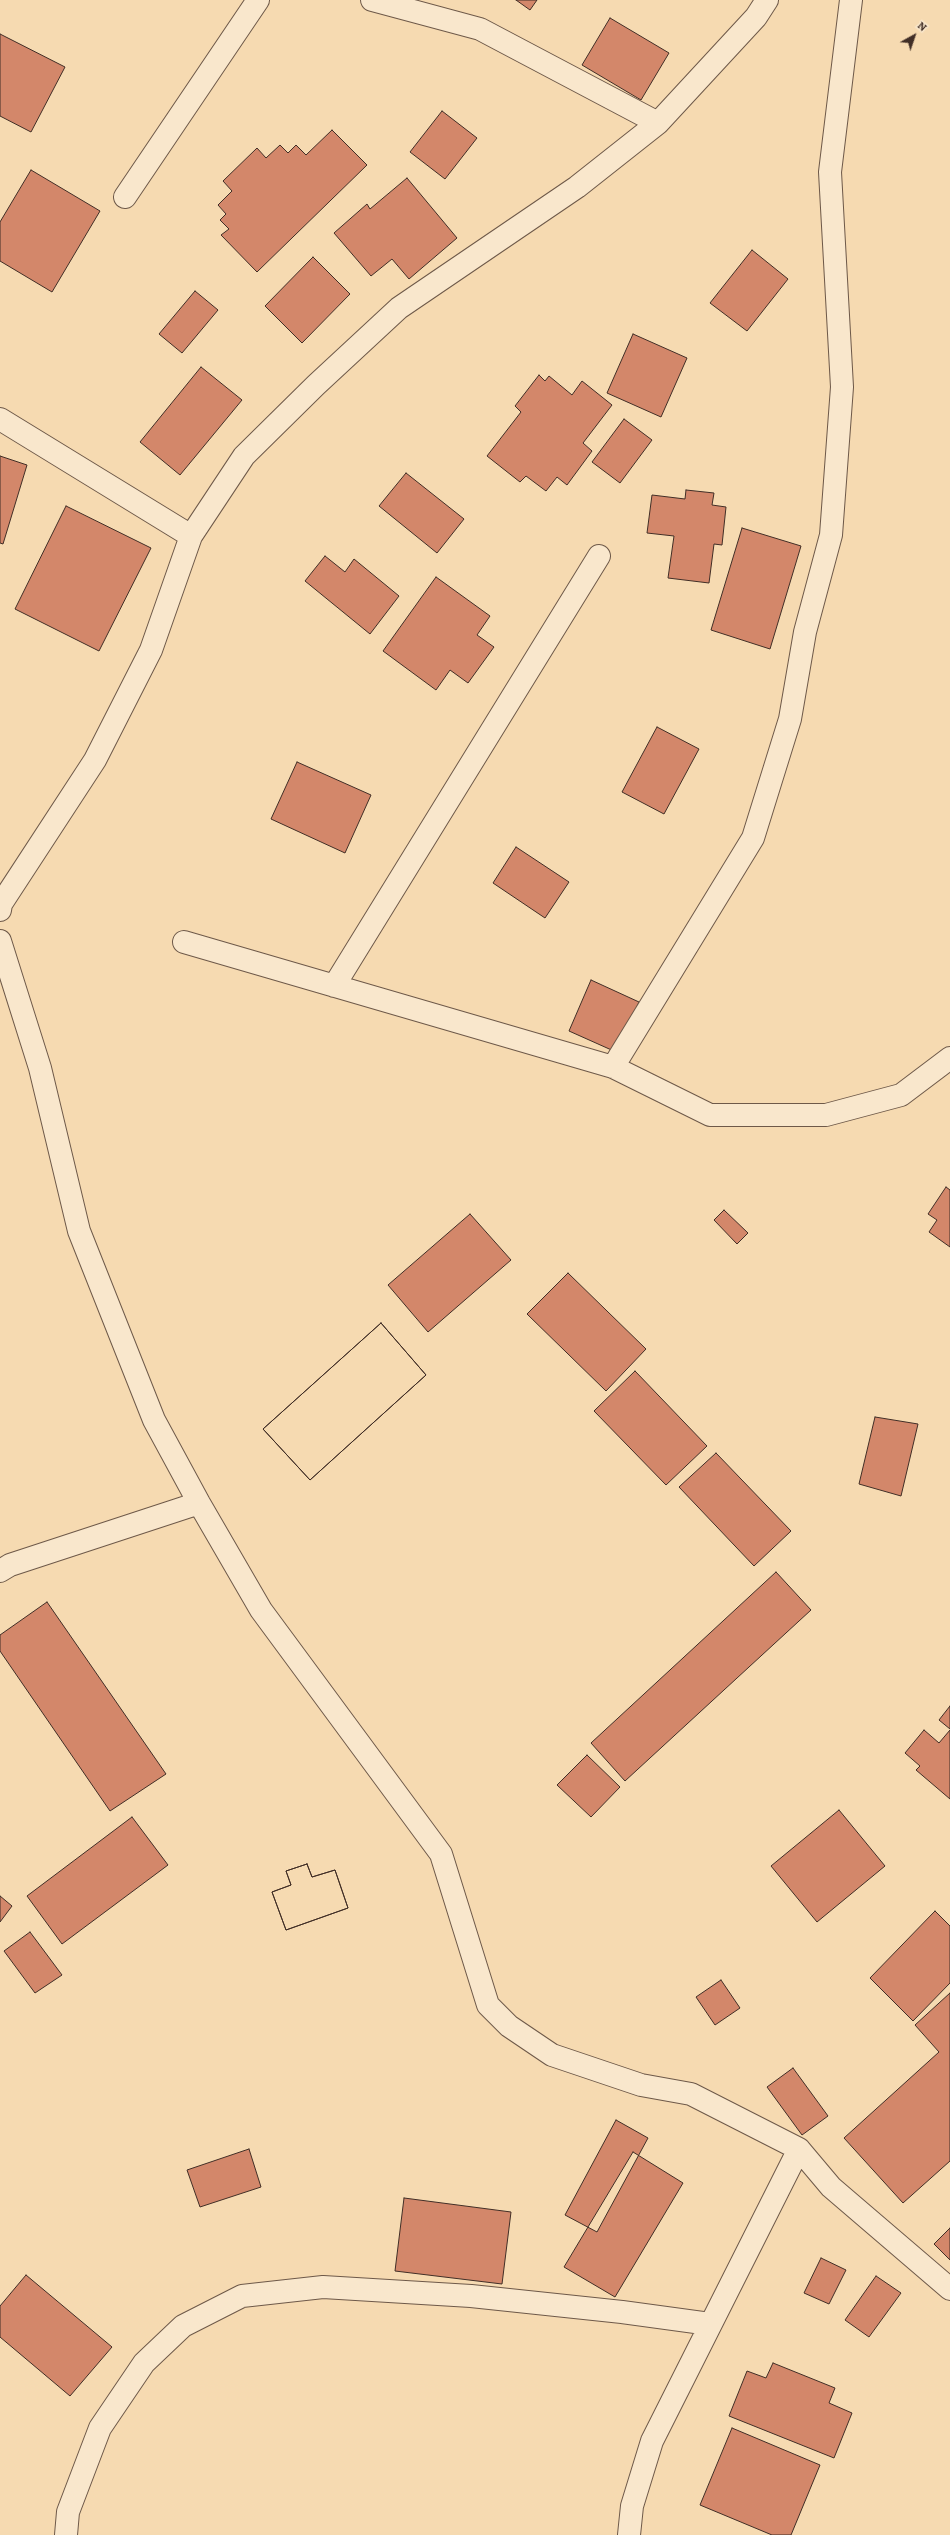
<!DOCTYPE html>
<style>
body{margin:0}
#map{position:relative;width:950px;height:2535px;overflow:hidden;background:#f6dab1;font-family:Alegreya,serif}
canvas{display:block}
.north{position:absolute;left:894px;top:16px;width:40px;height:40px;-webkit-text-stroke:3px #f9e7cc;paint-order:stroke;rotate:40deg;font-size:11px;font-weight:700;line-height:16px;text-align:center;color:#412e26}
.north::after{content:'';display:block;margin:auto;width:14px;height:18px;background:#412e26;clip-path:polygon(50% 0,100% 100%,50% 72%,0 100%)}
</style>
<div id="map">
<canvas width="950" height="2535"></canvas>
<div class="north">N</div>
</div>
<script>
const c = document.querySelector('canvas').getContext('2d');
c.lineJoin = 'round';
function fill(path, color) { c.fillStyle = color; c.fill(path, 'evenodd'); }
const poly = rows => new Path2D(rows.map(r => 'M' + r).join(''));
function trace(path, color, width, dash) { c.strokeStyle = color; c.lineWidth = width; c.lineCap = dash ? 'butt' : 'round'; c.setLineDash(dash || []); c.stroke(path); }
const building = poly([
 [516,0,537,0,530,10,516,0],
 [610,18,669,53,641,100,582,65,610,18],
 [0,34,65,67,31,132,0,116,0,34],
 [442,111,477,138,445,179,410,152,442,111],
 [332,130,367,165,257,272,221,235,229,229,220,220,226,214,218,205,232,191,223,181,257,148,266,158,280,145,288,153,296,145,306,155,332,130],
 [31,170,100,211,52,292,0,261,0,222,31,170],
 [407,178,457,238,409,279,392,259,371,276,334,233,367,204,370,209,407,178],
 [752,250,788,279,747,331,710,303,752,250],
 [313,257,350,294,302,343,265,306,313,257],
 [195,291,218,310,182,353,159,334,195,291],
 [633,334,687,358,661,417,607,393,633,334],
 [201,367,242,400,180,475,140,442,201,367],
 [539,375,545,381,549,376,572,395,582,381,612,405,583,443,592,451,567,485,557,477,546,491,526,476,520,482,487,456,521,412,515,406,539,375],
 [624,419,652,440,620,483,592,462,624,419],
 [0,456,27,465,3,544,0,543,0,456],
 [406,473,464,519,437,553,379,506,406,473],
 [686,490,714,493,712,505,726,507,722,545,714,544,709,583,668,578,674,536,647,533,652,495,685,499,686,490],
 [66,506,151,548,99,651,15,609,66,506],
 [742,528,801,546,770,649,711,630,742,528],
 [325,556,345,572,354,559,399,596,370,634,305,581,325,556],
 [436,577,490,616,477,635,494,647,468,683,450,670,436,690,383,651,436,577],
 [657,727,699,749,664,814,622,792,657,727],
 [297,762,371,795,345,853,271,819,297,762],
 [516,847,569,882,545,918,493,883,516,847],
 [591,980,639,1002,616,1052,569,1031,591,980],
 [946,1187,950,1190,950,1247,929,1232,937,1220,928,1214,946,1187],
 [724,1210,748,1233,737,1244,714,1220,724,1210],
 [470,1214,511,1260,428,1332,388,1285,470,1214],
 [568,1273,646,1349,606,1391,527,1314,568,1273],
 [381,1323,426,1375,310,1480,263,1429,381,1323],
 [381,1323,426,1375,310,1480,263,1429,381,1323],
 [635,1371,707,1446,666,1485,594,1411,635,1371],
 [875,1417,918,1424,901,1496,859,1484,875,1417],
 [716,1453,791,1531,754,1566,679,1487,716,1453],
 [776,1572,811,1610,625,1781,591,1743,776,1572],
 [47,1602,166,1774,110,1811,0,1651,0,1635,47,1602],
 [950,1706,950,1729,939,1720,950,1706],
 [924,1730,939,1743,950,1730,950,1799,916,1770,920,1766,905,1753,924,1730],
 [587,1755,620,1787,591,1817,557,1785,587,1755],
 [839,1810,885,1866,817,1922,771,1866,839,1810],
 [132,1817,168,1865,62,1944,27,1896,132,1817],
 [307,1864,312,1877,335,1870,348,1908,286,1930,272,1892,291,1885,286,1871,307,1864],
 [307,1864,312,1877,335,1870,348,1908,286,1930,272,1892,291,1885,286,1871,307,1864],
 [0,1896,12,1906,0,1922,0,1896],
 [935,1911,950,1926,950,1983,913,2021,870,1978,935,1911],
 [30,1932,62,1975,35,1993,4,1951,30,1932],
 [721,1980,740,2008,715,2025,696,1997,721,1980],
 [950,1993,950,2161,903,2203,844,2138,939,2052,915,2025,950,1993],
 [793,2068,828,2116,802,2135,767,2087,793,2068],
 [616,2120,648,2138,597,2232,565,2215,616,2120],
 [249,2149,261,2187,200,2207,187,2170,249,2149],
 [633,2152,683,2183,615,2297,564,2267,633,2152],
 [404,2198,511,2212,502,2284,395,2271,404,2198],
 [950,2228,950,2260,934,2244,950,2228],
 [821,2258,846,2270,829,2304,804,2293,821,2258],
 [26,2275,112,2347,70,2396,0,2337,0,2306,26,2275],
 [876,2276,901,2293,869,2337,845,2320,876,2276],
 [773,2363,835,2388,829,2403,852,2413,834,2458,729,2416,747,2371,766,2378,773,2363],
 [732,2428,820,2465,791,2535,772,2535,700,2505,732,2428]
]);
fill(building, '#d3876a');
trace(building, '#412e26', 1);
const street = poly([
 [372,0,480,29,658,123],
 [125,197,258,0],
 [0,419,191,536],
 [0,910,1,904,95,760,151,650,191,536,244,456,316,385,399,308,577,187,658,123,756,17,767,0],
 [0,941,40,1068,79,1231,154,1420,199,1503,261,1610,441,1854,488,2005,509,2026,552,2055,641,2085,691,2094,799,2149,831,2187,950,2289],
 [184,942,613,1067,710,1115,826,1115,901,1095,950,1058],
 [334,986,599,556],
 [613,1067,753,838,790,719,805,632,831,535,842,387,830,172,851,0],
 [0,1571,10,1565,199,1503],
 [66,2535,68,2512,100,2428,144,2363,183,2326,242,2296,323,2287,471,2296,622,2312,710,2324],
 [629,2535,632,2506,652,2441,799,2149]
]);
trace(street, '#6e5949', 24);
trace(street, '#f9e7cc', 22);
</script>
